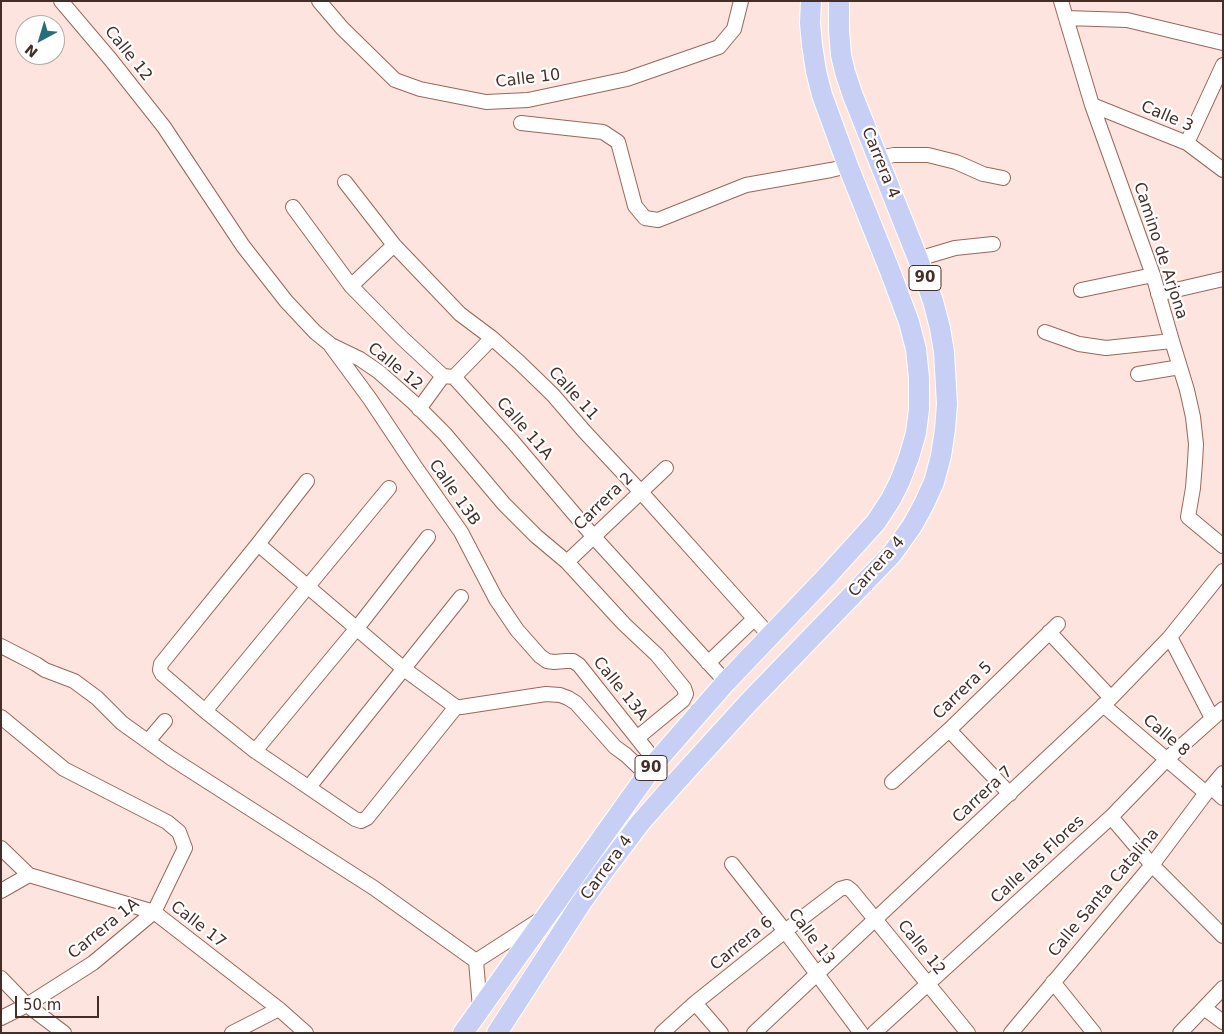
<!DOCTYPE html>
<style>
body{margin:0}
#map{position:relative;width:1224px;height:1034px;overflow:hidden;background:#fee4de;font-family:"DejaVu Sans",sans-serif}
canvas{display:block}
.frame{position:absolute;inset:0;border:2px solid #462e28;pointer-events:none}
.north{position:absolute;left:15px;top:15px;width:50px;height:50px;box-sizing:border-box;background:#fff;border:1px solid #b5aba9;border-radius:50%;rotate:219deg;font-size:14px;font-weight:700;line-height:20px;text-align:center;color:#462e28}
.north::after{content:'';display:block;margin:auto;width:18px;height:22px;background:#276d7c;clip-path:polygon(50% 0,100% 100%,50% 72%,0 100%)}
.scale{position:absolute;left:15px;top:996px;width:84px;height:22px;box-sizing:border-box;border:2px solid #462e28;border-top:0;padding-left:6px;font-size:15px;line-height:18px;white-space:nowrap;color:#462e28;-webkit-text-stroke:4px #fff;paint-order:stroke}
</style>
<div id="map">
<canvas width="1224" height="1034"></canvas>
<div class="frame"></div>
<div class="north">N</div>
<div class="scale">50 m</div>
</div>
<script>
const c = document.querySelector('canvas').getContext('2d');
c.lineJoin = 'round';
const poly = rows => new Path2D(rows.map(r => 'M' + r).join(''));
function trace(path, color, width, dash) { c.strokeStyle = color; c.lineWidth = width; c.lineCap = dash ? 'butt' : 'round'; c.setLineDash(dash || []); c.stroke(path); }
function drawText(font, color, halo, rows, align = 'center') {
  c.font = font + ' "DejaVu Sans",sans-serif'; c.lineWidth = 4.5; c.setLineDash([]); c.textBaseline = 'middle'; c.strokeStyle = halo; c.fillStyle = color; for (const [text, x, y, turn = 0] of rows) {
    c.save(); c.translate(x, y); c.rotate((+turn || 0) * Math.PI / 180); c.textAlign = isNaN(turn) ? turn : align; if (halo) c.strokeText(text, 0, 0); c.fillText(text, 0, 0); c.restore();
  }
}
const minor = poly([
 [61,1,111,60,164,127,243,246,286,301,315,332,331,345,360,359,379,372,414,403,445,434,504,504,536,536,567,562,624,624,657,655,684,688,686,694,683,700,637,738],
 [319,1,342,28,395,80,420,89,486,102,528,100,627,79,719,47,734,29,741,1],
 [1061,1,1066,18,1092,105,1153,275,1172,341,1187,390,1193,417,1196,444,1195,462,1193,488,1188,517,1223,546],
 [1066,18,1127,20,1223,43],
 [1092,105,1187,143,1223,170],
 [521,123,603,132,618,142,635,206,645,218,658,220,746,185,831,170,848,166],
 [1187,143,1223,65],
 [878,158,894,155,928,155,956,162,983,174,1003,178],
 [345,182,394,245,460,314,492,338,520,363,553,395,584,431,640,491,770,636],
 [293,207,351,286,401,337,443,376,454,377,513,442,593,536,726,682],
 [918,259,955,248,993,244],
 [351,286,394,245],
 [1081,290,1153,275],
 [1158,294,1223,279],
 [1045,332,1079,344,1106,348,1172,341],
 [331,346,370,399,414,465,461,532,496,599,517,630,540,656,547,661,554,662,566,661,573,661,579,665,656,762],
 [1138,374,1180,367],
 [454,377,492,338],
 [419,409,443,376],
 [307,481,258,544,161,664,160,670,162,674,205,711,255,751,355,819,361,821,367,818,456,707],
 [258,544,404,669,456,707,461,707,546,694,560,695,568,698,576,703,615,747,626,755,646,774],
 [567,562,666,468],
 [1049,632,1111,698],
 [1170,637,1212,718],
 [1,646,36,664,45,670,74,681,97,698,122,723,171,758,374,888,476,961,480,1008],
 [708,663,754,619],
 [1103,705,1206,793],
 [205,711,389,488],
 [1,717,64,769,167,822,179,832,185,848,154,912,93,963,27,1005,1,1018],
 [949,730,1010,794],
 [148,741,165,721],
 [255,751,357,628,428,537],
 [892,782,949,730,1058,624],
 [309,787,461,597],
 [1211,787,1223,798],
 [1111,817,1152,865,1223,936],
 [1,848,29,875,154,912,279,1009,306,1033],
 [732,864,785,931,861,1033],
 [1,891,29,875],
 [476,961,538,921],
 [1,978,27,1005,64,1033],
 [1053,982,1094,1033],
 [695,1003,721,1033],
 [1204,1008,1223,1022],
 [232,1033,279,1009],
 [662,1033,695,1003,785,931,840,889,847,887,852,891,968,1033],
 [754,1033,1111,698,1170,637,1223,571],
 [874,1033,1111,817,1167,759,1223,709],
 [1011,1033,1152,865,1206,793,1223,773],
 [1180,1033,1223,988]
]);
const highway = poly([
 [463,1033,656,762,726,682,829,574,876,522,891,499,900,481,909,457,916,433,919,409,919,378,916,349,909,322,890,271,848,166,822,95,816,71,812,45,810,23,811,1],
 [497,1033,581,903,603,872,640,823,676,782,748,703,892,554,912,526,924,504,934,482,941,456,945,429,947,404,944,352,940,328,933,301,918,259,853,96,845,72,841,55,839,30,839,1]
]);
trace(minor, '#9c6558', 16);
trace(highway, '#fff', 22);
trace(minor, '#fff', 14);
trace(highway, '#c7d0f4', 20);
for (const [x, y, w] of [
 [925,278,32],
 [651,768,32]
]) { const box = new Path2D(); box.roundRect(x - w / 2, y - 12.5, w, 25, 4); c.fillStyle = '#fff'; c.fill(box); trace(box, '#462e28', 1); }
drawText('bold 15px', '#462e28', null, [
 ["90",925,278],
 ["90",651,768]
]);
drawText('16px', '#462e28', '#fff', [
 ["Calle 12",128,54,51],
 ["Calle 10",528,79,-7],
 ["Calle 3",1167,117,23],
 ["Carrera 4",880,163,68],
 ["Camino de Arjona",1160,251,72],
 ["Calle 12",395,367,39],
 ["Calle 11",573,394,48],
 ["Calle 11A",524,429,49],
 ["Calle 13B",454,493,55],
 ["Carrera 2",604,502,-44],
 ["Carrera 4",877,567,-48],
 ["Calle 13A",620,689,51],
 ["Carrera 5",963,691,-44],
 ["Calle 8",1166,736,40],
 ["Carrera 7",983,795,-43],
 ["Calle las Flores",1038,860,-43],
 ["Carrera 4",607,868,-54],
 ["Calle Santa Catalina",1104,893,-50],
 ["Calle 17",198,925,38],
 ["Carrera 1A",104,929,-39],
 ["Calle 13",811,937,53],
 ["Carrera 6",742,944,-39],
 ["Calle 12",921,948,51]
]);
</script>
